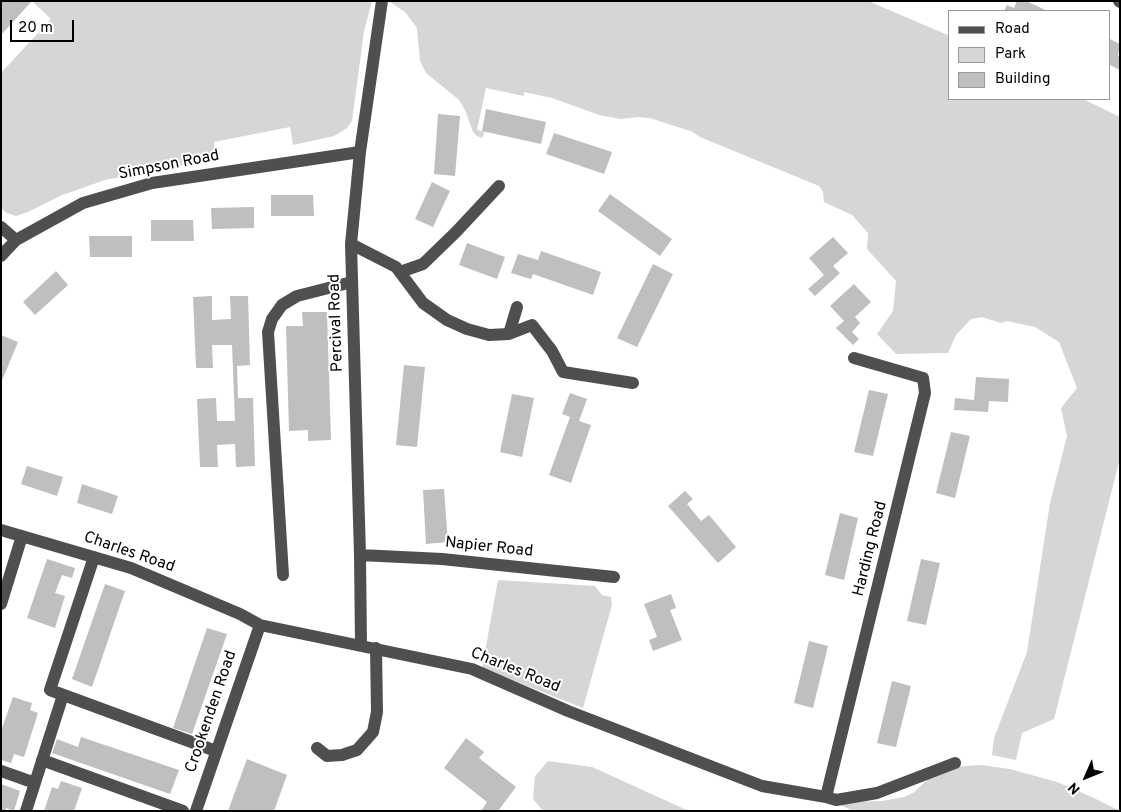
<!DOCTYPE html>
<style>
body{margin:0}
#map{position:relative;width:1121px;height:812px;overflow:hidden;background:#fff;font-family:Overpass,sans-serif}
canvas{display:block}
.frame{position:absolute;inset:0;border:2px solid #000;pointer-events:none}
.legend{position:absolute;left:948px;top:10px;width:162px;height:90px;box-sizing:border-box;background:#fff;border:1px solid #999;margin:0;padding:6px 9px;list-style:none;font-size:15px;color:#000}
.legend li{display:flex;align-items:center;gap:10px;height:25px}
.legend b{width:25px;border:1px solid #999}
.north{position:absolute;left:1061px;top:752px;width:50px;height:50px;-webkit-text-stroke:4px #fff;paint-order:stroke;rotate:226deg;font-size:14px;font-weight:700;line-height:20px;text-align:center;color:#000}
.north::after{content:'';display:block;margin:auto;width:18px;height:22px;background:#000;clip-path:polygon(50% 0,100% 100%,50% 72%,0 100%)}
.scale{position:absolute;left:10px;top:20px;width:64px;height:22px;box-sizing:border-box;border:2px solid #000;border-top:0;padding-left:6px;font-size:15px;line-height:18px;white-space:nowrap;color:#000;-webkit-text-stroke:4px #fff;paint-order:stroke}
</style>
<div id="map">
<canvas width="1121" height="812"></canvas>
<div class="frame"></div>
<ul class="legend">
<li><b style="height:6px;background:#4f4f4f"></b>Road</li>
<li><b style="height:14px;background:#d6d6d6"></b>Park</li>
<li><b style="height:14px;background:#bfbfbf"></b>Building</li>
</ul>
<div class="north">N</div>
<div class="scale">20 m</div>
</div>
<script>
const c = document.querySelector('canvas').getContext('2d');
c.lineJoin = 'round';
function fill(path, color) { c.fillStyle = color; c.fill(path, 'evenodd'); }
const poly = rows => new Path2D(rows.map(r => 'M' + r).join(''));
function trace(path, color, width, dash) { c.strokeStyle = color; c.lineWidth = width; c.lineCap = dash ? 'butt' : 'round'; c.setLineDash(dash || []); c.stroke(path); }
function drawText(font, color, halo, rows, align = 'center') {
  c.font = font + ' Overpass,sans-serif'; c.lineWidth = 4; c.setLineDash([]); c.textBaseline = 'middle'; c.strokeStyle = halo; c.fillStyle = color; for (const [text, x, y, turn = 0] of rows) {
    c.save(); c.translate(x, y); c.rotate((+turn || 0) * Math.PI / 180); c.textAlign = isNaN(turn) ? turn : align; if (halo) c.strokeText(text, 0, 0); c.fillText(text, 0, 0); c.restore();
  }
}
fill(poly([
 [32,1,372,1,364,31,352,121,347,128,334,136,293,145,290,127,214,142,215,159,105,180,60,196,28,212,16,216,7,213,1,208,1,73,51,19],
 [868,1,950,36,950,99,1083,99,1120,117,1120,458,1054,719,1022,733,1016,760,992,755,994,738,1027,652,1050,503,1067,436,1061,408,1077,388,1059,342,1035,327,1007,321,1001,323,982,317,971,319,956,335,948,353,896,354,877,334,893,311,896,281,867,249,868,233,852,215,824,202,823,192,819,186,700,137,693,132,650,118,638,117,621,119,599,115,552,98,524,92,524,96,486,88,477,130,485,132,482,138,477,136,473,132,465,110,459,100,426,73,420,61,417,28,405,12,390,2],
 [498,580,595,586,602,595,611,597,612,605,583,708,482,668],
 [548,761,592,767,689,811,543,811,533,799,535,776],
 [981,765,1010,769,1057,782,1092,797,1120,811,853,811,840,805,846,802,882,801,904,797,913,793,936,772,950,767]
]), '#d6d6d6');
fill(poly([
 [1,1,32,1,1,35],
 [1017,1,1026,1,1048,11,1004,11,1007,5,1014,8],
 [1110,39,1120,44,1118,56,1120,57,1120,70,1110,65],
 [486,109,546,122,541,144,482,131],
 [438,114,460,116,455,176,434,174],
 [554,133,612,152,604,174,546,154],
 [432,182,450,191,433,227,415,219],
 [610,194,672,239,660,256,598,211],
 [271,195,313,195,314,216,271,216],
 [254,207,254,228,212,229,211,208],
 [151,220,193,220,194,241,151,241],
 [89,236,132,236,132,257,90,257],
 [833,237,848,253,833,266,840,273,815,296,808,289,824,275,809,258],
 [467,243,505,257,497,279,459,265],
 [541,251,601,272,593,295,533,274,531,279,511,273,518,254,538,260],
 [653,264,673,274,637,347,617,338],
 [56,271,68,285,35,315,23,302],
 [854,284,871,302,855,317,860,323,852,332,859,339,853,345,836,328,844,321,830,306],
 [212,296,212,320,231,319,230,296,248,296,250,365,237,366,238,398,253,398,255,466,236,467,235,444,217,445,218,467,200,467,197,399,216,398,217,421,235,421,232,345,212,345,213,368,196,368,193,297],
 [302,312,327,312,331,440,308,441,308,430,289,431,286,326,303,326],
 [1,335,18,342,1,383],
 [404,365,425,367,417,447,396,445],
 [976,377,1009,379,1008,402,989,401,988,412,954,410,955,398,974,400],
 [869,390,888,394,873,456,854,452],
 [570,393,587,399,579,421,591,425,571,483,549,475,570,417,562,414],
 [512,394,534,398,522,457,500,452],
 [951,432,970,436,955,498,936,493],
 [27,466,63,477,57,496,21,484],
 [82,484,118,496,112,514,77,503],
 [444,489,448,542,426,544,423,490],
 [685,491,693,499,687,504,701,521,709,515,736,547,718,563,668,506],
 [840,513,858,518,844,580,825,575],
 [47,559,75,568,72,578,62,575,55,593,65,596,55,628,27,618],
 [921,559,940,563,926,625,907,621],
 [105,584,125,591,92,687,72,679],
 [671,594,676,608,670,610,682,640,653,651,649,640,657,637,644,604],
 [207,628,227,634,192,734,173,728],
 [809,641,828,646,813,708,794,703],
 [892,681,911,686,896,747,877,743],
 [13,697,32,703,30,710,38,713,24,757,14,754,11,763,1,760,1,731],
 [81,737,179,770,170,794,52,753,57,739,78,747],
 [466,738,484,752,479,758,516,787,498,811,481,811,487,802,444,768],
 [247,759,287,775,274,811,228,811],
 [61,781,82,788,74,811,44,811,52,787,58,789],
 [1,784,20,791,14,811,6,808,5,811,1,811]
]), '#bfbfbf');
trace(poly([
 [1119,1,1120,2],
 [1,227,16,240],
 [351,244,396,267,423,303,447,320,467,329,489,335,509,334,532,325,552,351,563,372,633,383],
 [1,256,16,240,83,203,152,183,360,152],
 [400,272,423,264,456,232,499,186],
 [509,334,517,307],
 [1,530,131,568,240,614,260,625,472,669,568,711,762,786,826,797,836,800,877,793,955,763],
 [360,555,442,559,614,577],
 [94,557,50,690,216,751],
 [283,575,268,332,272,319,282,305,297,296,352,282],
 [1,604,22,536],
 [361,645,360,555,351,244,360,152,382,1],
 [317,748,327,756,342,755,357,750,373,732,377,712,376,648],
 [42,760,183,811],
 [1,771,35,783],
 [826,797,925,393,923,378,854,358],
 [26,811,63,695],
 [196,811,260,625]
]), '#4f4f4f', 12);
drawText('16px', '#000', '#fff', [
 ["Simpson Road",169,166,-11],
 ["Percival Road",337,323,-92],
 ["Napier Road",489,548,6],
 ["Harding Road",871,549,-76],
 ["Charles Road",129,553,19],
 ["Charles Road",515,671,22],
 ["Crookenden Road",212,712,-71]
]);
</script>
